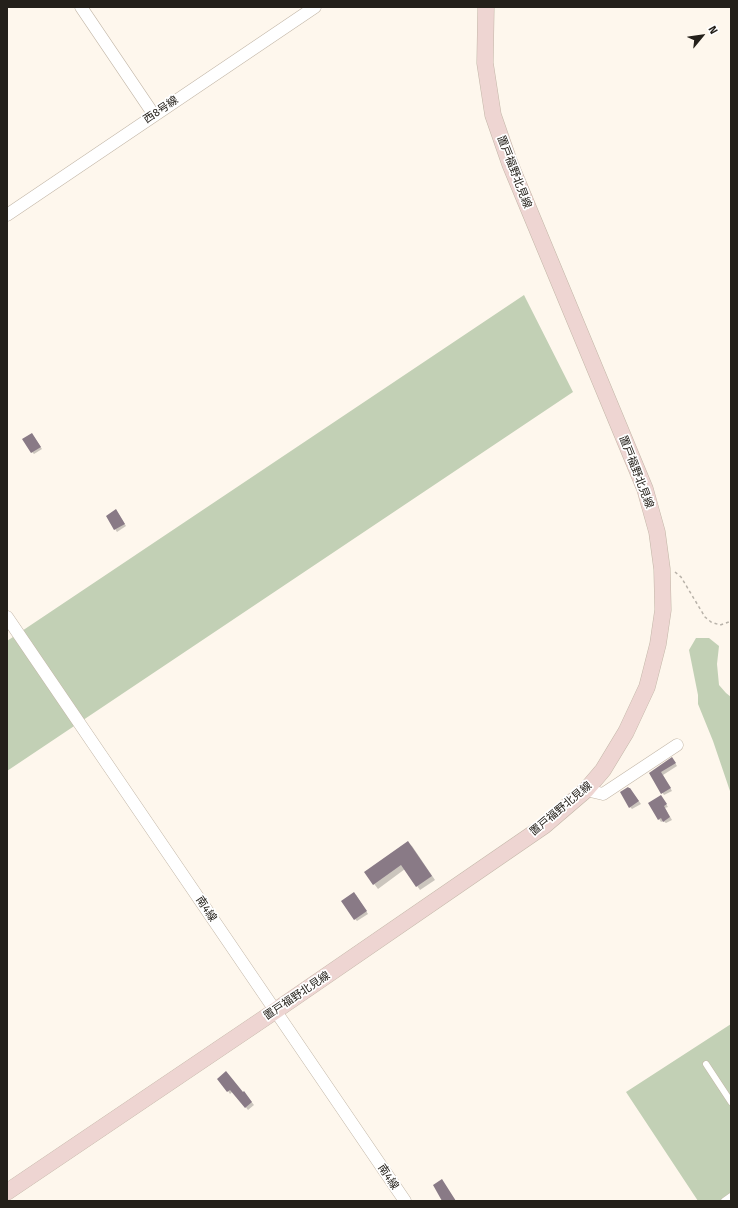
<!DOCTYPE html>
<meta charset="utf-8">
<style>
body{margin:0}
#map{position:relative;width:738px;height:1208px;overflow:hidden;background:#fef7ed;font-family:"Fira Sans",sans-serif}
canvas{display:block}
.frame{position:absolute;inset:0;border:8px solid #24201a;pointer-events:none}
.north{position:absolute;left:682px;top:16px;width:40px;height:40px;-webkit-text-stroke:3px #fff;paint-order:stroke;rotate:61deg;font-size:11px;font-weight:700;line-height:16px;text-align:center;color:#24201a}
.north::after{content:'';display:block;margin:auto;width:14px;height:18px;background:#24201a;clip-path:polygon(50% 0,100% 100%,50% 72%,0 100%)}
</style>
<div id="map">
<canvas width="738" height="1208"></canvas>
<div class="frame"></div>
<div class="north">N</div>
</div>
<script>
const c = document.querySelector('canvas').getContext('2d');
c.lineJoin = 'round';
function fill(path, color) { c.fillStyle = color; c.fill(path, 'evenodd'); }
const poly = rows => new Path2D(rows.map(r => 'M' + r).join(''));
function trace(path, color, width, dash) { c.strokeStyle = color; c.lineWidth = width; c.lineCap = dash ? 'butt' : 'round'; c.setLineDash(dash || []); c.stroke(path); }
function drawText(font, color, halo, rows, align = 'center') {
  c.font = font + ' "Fira Sans","Noto Sans JP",sans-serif'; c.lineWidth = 3.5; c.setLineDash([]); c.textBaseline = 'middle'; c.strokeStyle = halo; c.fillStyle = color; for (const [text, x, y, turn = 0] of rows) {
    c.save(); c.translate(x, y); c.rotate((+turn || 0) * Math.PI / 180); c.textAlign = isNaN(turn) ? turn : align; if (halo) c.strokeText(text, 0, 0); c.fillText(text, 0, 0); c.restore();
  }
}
fill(poly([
 [524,295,573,392,7,771,7,641],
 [696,638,709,638,719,646,717,664,719,685,726,693,731,697,731,794,713,741,698,704,698,695,689,650],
 [731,1024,731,1201,698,1201,626,1092]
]), '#c2d0b5');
fill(poly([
 [34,437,42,449,34,454,32,452],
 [116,510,126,526,117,532,115,529],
 [674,761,677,766,663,775,672,791,664,795,650,773],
 [630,789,641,804,632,809,630,807],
 [663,799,668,807,665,808,672,820,666,823,663,821,661,822,659,819],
 [408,843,412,846,435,880,420,890,405,869,378,889,365,872],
 [356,895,368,914,357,921,355,919],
 [228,1075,243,1093,246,1095,254,1105,248,1110,233,1091,230,1094,228,1091]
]), '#0003');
fill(poly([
 [32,433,41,447,31,453,22,439],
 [116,509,125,524,114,530,106,516],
 [672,757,676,763,661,772,671,788,661,794,649,773],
 [628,787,629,788,630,788,639,801,629,808,620,792],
 [661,795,667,804,664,806,670,817,663,822,661,818,658,820,648,803],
 [408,841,432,876,416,887,401,865,373,885,364,872],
 [354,892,367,911,354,920,341,901],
 [226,1071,243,1092,244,1091,252,1102,245,1108,230,1090,227,1092,217,1079],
 [442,1179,456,1201,442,1201,433,1185]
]), '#897a86');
const service = poly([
 [706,1064,731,1102],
 [724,1201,731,1196]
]);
const minor = poly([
 [81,7,154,115],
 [7,215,315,7],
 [7,617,405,1201],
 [586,790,603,794,677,745]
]);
const secondary = poly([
 [7,1192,275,1011,544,826,586,790,603,770,626,732,647,687,658,644,663,610,662,569,657,532,645,489,510,164,493,115,485,63,486,7]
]);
trace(service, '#c2b6a7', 7);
trace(minor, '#c2b6a7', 13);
trace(secondary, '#c2b6a7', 17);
trace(poly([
 [675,572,681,577,705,617,711,622,720,625,729,622]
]), '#b8b2a9', 1.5, [3, 3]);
trace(service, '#fff', 6);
trace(minor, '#fff', 12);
trace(secondary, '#eed5d2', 16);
drawText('11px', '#24201a', '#fff', [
 ["西8号線",161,110,-34],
 ["置戸福野北見線",514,172,69],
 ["置戸福野北見線",636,472,69],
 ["置戸福野北見線",561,809,-40],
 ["南4線",206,909,56],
 ["置戸福野北見線",297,996,-34],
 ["南4線",388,1177,56]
]);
</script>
